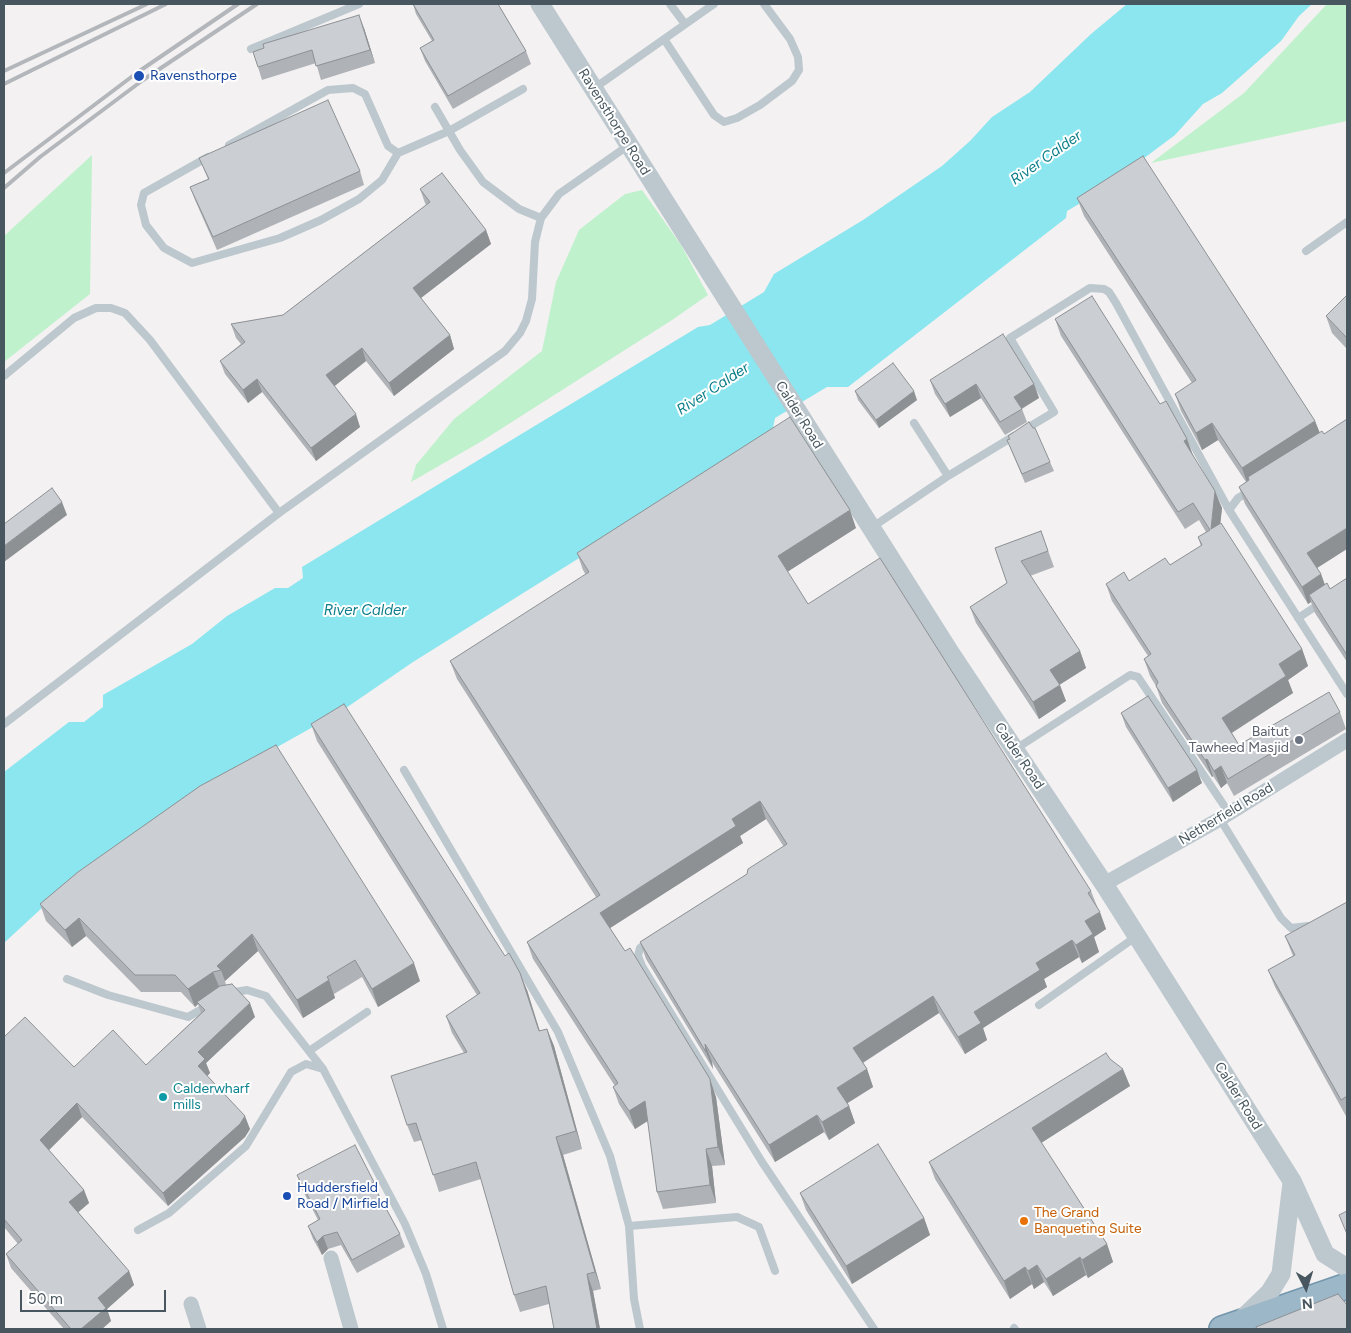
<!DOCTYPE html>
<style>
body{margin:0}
#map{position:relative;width:1351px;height:1333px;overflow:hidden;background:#f3f1f1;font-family:Figtree,sans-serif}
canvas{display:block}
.frame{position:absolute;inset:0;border:5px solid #48575f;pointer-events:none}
.north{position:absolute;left:1281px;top:1263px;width:50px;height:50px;-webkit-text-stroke:4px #fff;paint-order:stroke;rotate:175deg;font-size:14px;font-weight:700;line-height:20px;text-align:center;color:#48575f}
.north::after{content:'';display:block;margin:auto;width:18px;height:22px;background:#48575f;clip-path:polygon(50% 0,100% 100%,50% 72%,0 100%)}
.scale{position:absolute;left:20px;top:1290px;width:146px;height:22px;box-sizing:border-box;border:2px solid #48575f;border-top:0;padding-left:6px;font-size:15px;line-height:18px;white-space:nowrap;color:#48575f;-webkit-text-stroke:4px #fff;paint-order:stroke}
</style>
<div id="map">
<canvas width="1351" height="1333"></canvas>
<div class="frame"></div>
<div class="north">N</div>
<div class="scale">50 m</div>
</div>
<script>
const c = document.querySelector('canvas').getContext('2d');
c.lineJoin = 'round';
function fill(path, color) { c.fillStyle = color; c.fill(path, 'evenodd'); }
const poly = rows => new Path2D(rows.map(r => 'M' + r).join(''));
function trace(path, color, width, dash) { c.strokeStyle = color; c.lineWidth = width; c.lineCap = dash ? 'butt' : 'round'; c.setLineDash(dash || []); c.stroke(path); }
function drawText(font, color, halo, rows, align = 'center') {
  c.font = font + ' Figtree,sans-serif'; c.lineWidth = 4; c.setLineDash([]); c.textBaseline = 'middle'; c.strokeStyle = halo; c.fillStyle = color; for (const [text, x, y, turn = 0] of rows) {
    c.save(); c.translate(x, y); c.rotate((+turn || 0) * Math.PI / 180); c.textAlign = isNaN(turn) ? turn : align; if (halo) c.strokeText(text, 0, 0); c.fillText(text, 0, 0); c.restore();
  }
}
fill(poly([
 [1327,4,1347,4,1347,121,1151,163,1244,93],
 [92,155,90,294,4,362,4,236],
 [642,190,681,245,708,295,672,320,482,441,411,482,416,465,454,419,542,351,556,282,579,230,625,194]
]), '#c0f1cd');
fill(poly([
 [1127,4,1312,4,1299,16,1281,41,1222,93,1203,104,1175,135,1096,194,1067,211,1066,218,848,387,827,387,775,418,771,438,413,662,343,710,224,777,70,882,4,943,4,772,69,722,84,722,103,707,103,695,192,644,227,616,275,588,288,588,303,578,302,567,698,327,710,325,764,292,774,274,863,220,942,166,970,141,992,117,1030,92,1091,34]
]), '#8ce6ef');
const trunk = poly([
 [1222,1329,1347,1286]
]);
trace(trunk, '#7396ac', 28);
trace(poly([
 [670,4,685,24],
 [664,39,714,115,724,122,737,118,760,105,792,81,799,70,798,57,790,39,764,4],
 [251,49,359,4],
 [593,89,714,4],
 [435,107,460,150,483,182,519,209,541,218],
 [229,145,328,90,353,88,365,94,388,146,398,153,449,131,523,89],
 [208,157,144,193,141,205,146,225,164,248,192,263,280,238,321,220,359,199,382,180,398,153],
 [1306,251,1347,222],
 [4,376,74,318,96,308,111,308,125,313,150,340,279,513],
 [914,423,948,476],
 [1024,430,1054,412,1010,338,1090,288,1104,289,1109,292,1116,303,1229,510],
 [1250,491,1238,498,1229,510,1347,694],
 [871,528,948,476,1014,436],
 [1298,618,1321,603],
 [4,724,279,513,505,351,520,333,526,321,532,299,535,242,541,218,559,194,629,145],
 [1014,750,1130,675,1138,677,1229,813],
 [404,770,558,1032,610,1156,629,1226,634,1299,640,1329],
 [1220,819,1281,918,1291,928,1308,926],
 [650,941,640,948,638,956,642,966,762,1162,874,1329],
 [67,979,108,995,188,1017,209,1005],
 [229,993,247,990,266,996,323,1069],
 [1039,1005,1137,936],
 [309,1051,367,1012],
 [629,1226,737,1217,759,1227,775,1271],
 [138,1230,169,1213,246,1146,291,1072,306,1064,323,1069,405,1224,426,1274,443,1329],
 [1014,1328,1015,1329]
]), '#bcc7ce', 8);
trace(poly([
 [1104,884,1220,819,1347,740],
 [331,1258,351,1329],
 [191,1304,199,1329]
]), '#bcc7ce', 15);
trace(poly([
 [540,4,951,654,1104,884,1292,1181,1325,1254,1347,1268],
 [1240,1321,1270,1292,1281,1274,1292,1183]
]), '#bcc7ce', 19);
trace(trunk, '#9cb7c8', 25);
trace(poly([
 [4,71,147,4],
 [4,84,166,4],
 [4,173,138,72,238,4],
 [4,188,40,157,143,80,257,4]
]), '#b3b7bb', 4);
fill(poly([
 [413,4,498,4,526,51,531,64,453,109,425,61,420,48,432,41,416,14],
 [364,28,375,63,321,80,316,63,262,80,258,67],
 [199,158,360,171,364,185,217,250,195,200,190,187,208,179],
 [420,189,486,230,491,244,421,298,450,335,454,349,394,396,366,361,334,386,360,427,316,461,262,392,248,403,225,374,220,361,241,344,236,338,231,324,283,315,426,205,425,203],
 [1077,198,1315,421,1319,432,1317,568,1321,574,1325,585,1330,589,1347,578,1347,662,1315,613,1311,602,1308,604,1245,504,1239,487,1246,482,1218,440,1202,450,1181,411,1175,394,1192,383,1084,216],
 [1347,295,1347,349,1332,333,1326,316],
 [1055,319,1160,404,1187,439,1193,455,1222,508,1220,523,1302,649,1308,666,1288,680,1293,693,1232,733,1239,745,1340,712,1346,729,1234,796,1227,783,1221,788,1213,776,1212,777,1162,703,1156,686,1150,676,1144,659,1148,656,1112,601,1106,584,1129,581,1170,565,1201,546,1198,537,1206,532,1199,520,1185,529,1061,336],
 [930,380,1034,384,1039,398,1022,409,1027,422,1005,435,981,398,950,417,935,394],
 [855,391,917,400,879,428,858,400],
 [1008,436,1050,462,1054,471,1025,483,1007,440,1009,439],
 [856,528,787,572,808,604,1091,891,1106,929,1094,937,1099,952,1082,963,1079,957,1044,979,1047,987,983,1028,987,1040,965,1054,939,1013,863,1063,867,1069,873,1087,847,1103,849,1106,855,1123,829,1140,824,1132,775,1162,712,1062,713,1069,646,959,640,942,747,874,784,847,766,819,740,836,743,843,610,928,716,1097,725,1165,712,1166,716,1203,663,1209,657,1192,648,1121,635,1129,619,1104,613,1087,615,1086,533,959,527,942,596,897,457,679,450,661,586,575,583,570,577,553],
 [1041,531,1054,567,1030,576,1080,651,1086,668,1059,685,1066,701,1039,719,976,623,970,607,1007,583,995,548],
 [1121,713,1202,783,1173,802,1126,727],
 [311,724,527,990,540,1031,547,1029,554,1046,582,1149,563,1155,601,1289,593,1291,600,1329,554,1329,549,1304,520,1312,514,1295,481,1179,439,1192,422,1140,414,1142,407,1125,464,1053,452,1033,446,1016,477,995,317,741],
 [78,872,420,981,378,1007,362,977,334,994,335,998,303,1018,258,951,225,981,226,985,255,1017,206,1063,210,1073,207,1076,250,1129,245,1137,168,1206,82,1117,49,1150,84,1190,89,1203,78,1212,129,1271,134,1285,107,1309,111,1321,102,1329,64,1329,11,1268,6,1254,18,1244,4,1227,4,1037,74,1067,146,1065,201,1013,198,1004,195,1007,181,992,141,992,86,936,72,947,46,921,40,904],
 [1347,902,1347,1118,1275,987,1268,970,1293,956,1285,936],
 [1110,1059,1130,1086,1041,1143,1107,1244,1113,1262,1088,1278,1086,1275,1053,1296,1044,1282,1034,1289,1032,1284,1010,1299,935,1179,929,1162],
 [297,1175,374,1182,379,1195,400,1234,405,1247,357,1273,341,1245,328,1249,322,1255,313,1239,308,1226,318,1220,302,1189],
 [800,1193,924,1218,930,1235,852,1284,806,1210]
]), '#afb2b6');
fill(poly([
 [359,15,364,28,375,63,370,50],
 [486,230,491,244,417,301,413,288],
 [450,335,454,349,394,396,389,383],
 [362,348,366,361,331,389,326,375],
 [257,379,262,392,248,403,243,390],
 [976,384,981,398,950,417,945,404],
 [1034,384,1039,398,1019,410,1014,397],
 [914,391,917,400,879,428,876,420],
 [356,414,360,427,316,461,311,448],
 [1315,421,1322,438,1248,477,1250,484,1248,485,1242,468],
 [1212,423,1218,440,1202,450,1196,433],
 [1187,439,1193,456,1184,441],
 [1215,491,1222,508,1218,546,1211,529],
 [62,502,67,515,4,562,4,546],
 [850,510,856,528,784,574,778,556],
 [1347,528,1347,549,1314,570,1307,553],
 [1321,574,1327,591,1309,595,1311,602,1308,604,1302,587],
 [1302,649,1308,666,1288,680,1293,693,1228,735,1222,718,1279,664],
 [1080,651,1086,668,1056,687,1050,670],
 [1060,685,1066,701,1039,719,1033,702],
 [1207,759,1213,776,1212,777,1205,760],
 [1221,766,1227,783,1221,788,1214,771],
 [1197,770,1202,783,1173,802,1168,788],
 [760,801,766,819,740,836,743,843,607,930,600,913,732,819],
 [1100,912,1106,929,1094,937,1099,952,1082,963,1076,945,1085,921],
 [79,918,86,936,72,947,65,930],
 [252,934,258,951,225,981,221,970,217,966],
 [1072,940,1079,957,1044,979,1047,987,983,1028,987,1040,965,1054,958,1037,974,1012,1036,963],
 [414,963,420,981,378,1007,372,989],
 [213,972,220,989,197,1002,198,1004,195,1007,188,989],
 [520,973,527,990,545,1049,539,1031],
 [329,980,335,998,303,1018,297,1000],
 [933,996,939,1013,859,1065,853,1048],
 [250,1003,255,1017,206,1063,210,1073,203,1080,198,1066,198,1052],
 [547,1029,554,1046,582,1149,576,1131],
 [705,1044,712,1062,713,1069,706,1052],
 [867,1069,873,1087,843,1106,837,1088],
 [1123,1069,1130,1086,1038,1145,1032,1128],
 [710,1079,716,1097,725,1165,718,1147],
 [645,1101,652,1118,635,1129,629,1111],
 [77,1103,82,1117,45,1154,40,1140],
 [849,1106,855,1123,829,1140,822,1122],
 [817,1115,824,1132,775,1162,769,1145],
 [245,1116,250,1129,245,1137,168,1206,163,1193],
 [556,1137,563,1155,601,1289,595,1272],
 [706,1149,712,1166,716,1203,710,1185],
 [84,1190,89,1203,74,1216,69,1202],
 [924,1218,930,1235,852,1284,846,1266],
 [323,1236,328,1249,322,1255,317,1242],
 [1107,1244,1113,1262,1088,1278,1082,1260],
 [1080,1257,1086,1275,1053,1296,1046,1279],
 [1037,1265,1044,1282,1034,1289,1028,1271],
 [1025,1267,1032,1284,1010,1299,1004,1281],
 [129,1271,134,1285,107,1309,111,1321,102,1329,81,1329,98,1298],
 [587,1274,593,1291,600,1329,597,1329]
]), '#8e9194');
const building = poly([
 [413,4,498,4,526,51,448,96,420,48,434,40,413,4],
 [359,15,370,50,316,66,312,50,258,67,253,52,264,48,263,44,359,15],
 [328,100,360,171,213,237,190,187,209,179,199,158,328,100],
 [1143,156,1315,421,1242,468,1212,423,1196,433,1175,394,1196,380,1077,198,1143,156],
 [442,173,486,230,413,288,450,335,389,383,362,348,326,375,356,414,311,448,257,379,243,390,220,361,245,342,231,324,283,315,430,202,420,189,442,173],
 [1347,295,1347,338,1326,316,1347,295],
 [1092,296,1160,404,1166,401,1187,439,1184,441,1215,491,1211,529,1221,523,1302,649,1279,664,1286,676,1222,718,1239,745,1329,692,1340,712,1228,779,1221,766,1214,771,1207,759,1205,760,1156,686,1158,682,1144,659,1151,654,1106,584,1124,572,1129,581,1165,558,1170,565,1202,545,1198,537,1210,530,1193,503,1178,512,1055,319,1092,296],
 [1003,334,1034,384,1014,397,1022,409,1000,422,976,384,945,404,930,380,1003,334],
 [893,363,914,391,876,420,855,391,893,363],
 [790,417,850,510,778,556,808,604,880,558,1091,891,1088,893,1100,912,1085,921,1093,934,1076,945,1072,940,1036,963,1040,970,974,1012,981,1023,958,1037,933,996,853,1048,867,1069,837,1088,849,1106,822,1122,817,1115,769,1145,705,1044,706,1052,640,942,747,874,748,869,787,844,760,801,732,819,736,826,600,913,625,951,630,948,710,1079,718,1147,706,1149,710,1185,657,1192,645,1101,629,1111,613,1087,618,1083,527,942,600,895,450,661,589,572,577,553,790,417],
 [1347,419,1347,528,1307,553,1321,574,1302,587,1239,487,1249,480,1248,477,1322,431,1324,434,1347,419],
 [1029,422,1033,428,1035,428,1050,462,1022,474,1007,440,1010,439,1008,436,1029,422],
 [52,488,62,502,4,546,4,524,52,488],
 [1041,531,1048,551,1021,561,1080,651,1050,670,1060,685,1033,702,970,607,1007,583,995,548,1041,531],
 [1347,578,1347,655,1309,595,1327,583,1330,589,1347,578],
 [1148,696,1197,770,1168,788,1121,713,1148,696],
 [344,704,505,956,509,953,520,973,539,1031,547,1029,576,1131,556,1137,595,1272,587,1274,597,1329,554,1329,546,1286,514,1295,476,1162,433,1175,416,1123,407,1125,391,1076,467,1052,446,1016,480,993,311,724,344,704],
 [276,745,414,963,372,989,355,960,327,977,329,980,297,1000,252,934,217,966,221,970,213,972,188,989,175,975,135,975,79,918,65,930,40,904,78,872,200,786,276,745],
 [1347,902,1347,1096,1341,1100,1268,970,1295,955,1285,936,1347,902],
 [232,984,250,1003,198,1052,205,1059,198,1066,245,1116,240,1124,163,1193,77,1103,40,1140,84,1190,69,1202,129,1271,98,1298,106,1308,81,1329,71,1329,6,1254,22,1240,4,1219,4,1037,25,1017,74,1067,113,1030,146,1065,205,1010,197,1002,220,986,232,984],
 [1106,1053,1110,1059,1123,1069,1032,1128,1107,1244,1082,1260,1080,1257,1046,1279,1037,1265,1028,1271,1025,1267,1004,1281,929,1162,1106,1053],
 [878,1144,924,1218,846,1266,800,1193,878,1144],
 [355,1145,374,1182,372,1183,400,1234,352,1260,337,1232,323,1236,317,1242,308,1226,320,1219,297,1175,355,1145],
 [1347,1211,1347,1234,1339,1215,1347,1211],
 [1338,1294,1347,1305,1347,1329,1257,1329,1256,1327,1338,1294]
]);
fill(building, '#cbcfd4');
trace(building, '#8e9194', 1);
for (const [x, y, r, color] of [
 [139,76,6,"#1a4fb4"],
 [1299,740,5,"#6b7280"],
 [163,1097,5,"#0f9aa8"],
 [287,1196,5,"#1a4fb4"],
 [1024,1221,5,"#e8710a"]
]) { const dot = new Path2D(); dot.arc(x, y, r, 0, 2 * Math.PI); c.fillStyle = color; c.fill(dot); trace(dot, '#fff', 2); }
drawText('14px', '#164399', '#fff', [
 ["Ravensthorpe",150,76],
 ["Huddersfield",297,1188],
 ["Road / Mirfield",297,1204]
], 'left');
drawText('14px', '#48575f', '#fff', [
 ["Ravensthorpe Road",614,122,58],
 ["Calder Road",799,415,58],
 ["Calder Road",1019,756,56],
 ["Netherfield Road",1226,814,-31],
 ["Calder Road",1238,1096,58]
]);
drawText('14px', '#5b616d', '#fff', [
 ["Baitut",1289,732],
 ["Tawheed Masjid",1289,748]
], 'right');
drawText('14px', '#0d838f', '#fff', [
 ["Calderwharf",173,1089],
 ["mills",173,1105]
], 'left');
drawText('14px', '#c56008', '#fff', [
 ["The Grand",1034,1213],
 ["Banqueting Suite",1034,1229]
], 'left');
drawText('italic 15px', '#0b7e89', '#fff', [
 ["River Calder",1046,158,-35],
 ["River Calder",713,389,-33],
 ["River Calder",365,611]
]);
</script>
